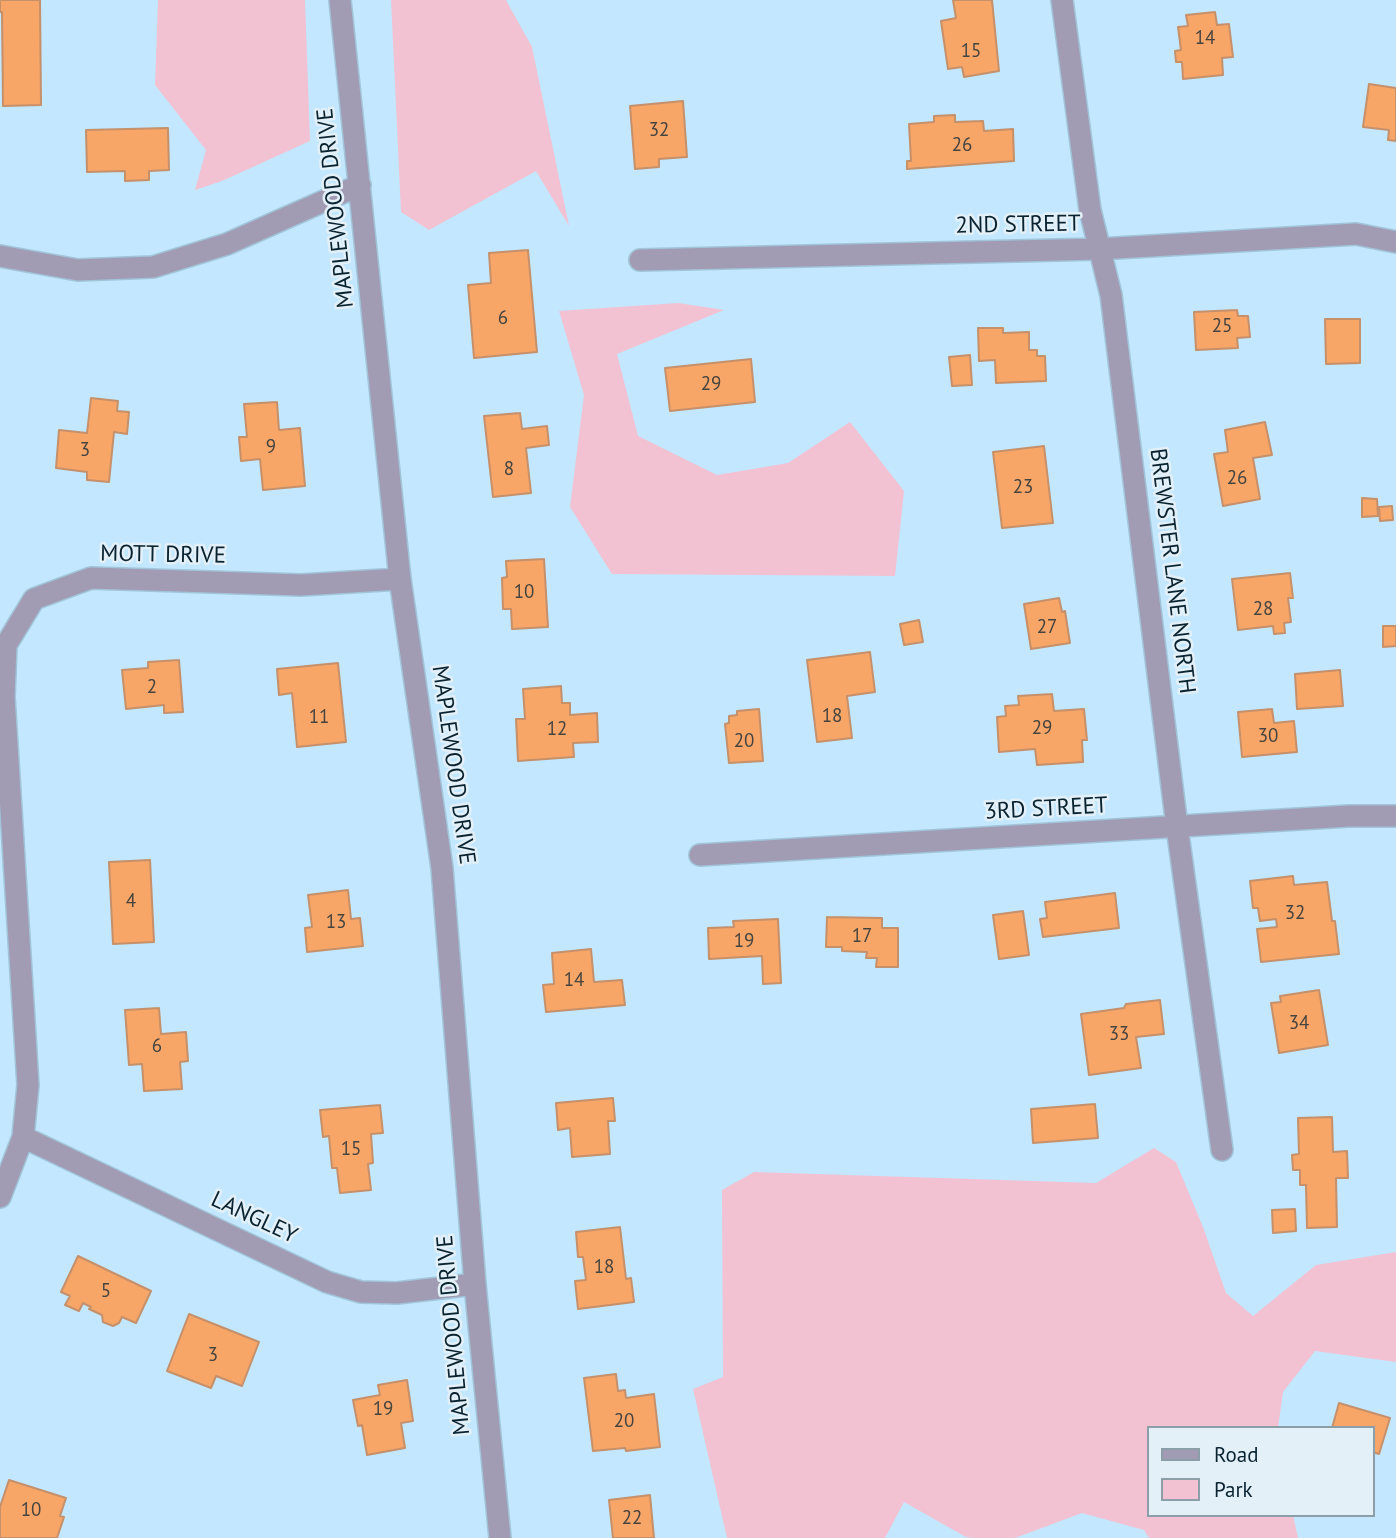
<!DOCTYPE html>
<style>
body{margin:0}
#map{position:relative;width:1396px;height:1538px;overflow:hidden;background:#c2e7fe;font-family:"PT Sans",sans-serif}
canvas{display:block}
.legend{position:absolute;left:1147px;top:1426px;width:228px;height:91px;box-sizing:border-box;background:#e4f0f8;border:2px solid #8c9ea8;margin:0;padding:9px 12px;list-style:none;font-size:21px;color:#092331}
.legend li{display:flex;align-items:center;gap:14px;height:35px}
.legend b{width:35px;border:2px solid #8c9ea8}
</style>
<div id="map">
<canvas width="1396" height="1538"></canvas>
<ul class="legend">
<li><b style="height:9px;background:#a19bb4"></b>Road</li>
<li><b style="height:19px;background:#f2c2d2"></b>Park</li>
</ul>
</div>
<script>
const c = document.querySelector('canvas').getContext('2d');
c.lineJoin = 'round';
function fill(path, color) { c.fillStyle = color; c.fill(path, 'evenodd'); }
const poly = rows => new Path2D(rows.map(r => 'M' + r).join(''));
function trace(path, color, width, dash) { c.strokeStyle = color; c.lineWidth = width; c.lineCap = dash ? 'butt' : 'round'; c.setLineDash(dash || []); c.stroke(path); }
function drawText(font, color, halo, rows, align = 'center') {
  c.font = font + ' "PT Sans",sans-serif'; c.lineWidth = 5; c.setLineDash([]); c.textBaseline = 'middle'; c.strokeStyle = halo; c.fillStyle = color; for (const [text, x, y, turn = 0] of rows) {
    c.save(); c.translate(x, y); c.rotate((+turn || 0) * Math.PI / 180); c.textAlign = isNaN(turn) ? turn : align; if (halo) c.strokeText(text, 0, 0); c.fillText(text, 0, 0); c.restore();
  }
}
fill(poly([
 [158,0,305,0,310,141,222,181,195,190,206,150,155,85],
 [391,0,506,0,532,47,569,226,536,171,429,230,401,212],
 [678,303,724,310,617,354,638,436,717,475,788,463,850,422,904,491,895,576,612,574,570,507,584,395,559,311],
 [1154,1148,1176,1162,1203,1227,1226,1293,1253,1316,1316,1265,1396,1252,1396,1362,1315,1351,1283,1392,1278,1428,1149,1428,1149,1515,1293,1515,1298,1538,1149,1538,1144,1530,1082,1513,1015,1538,974,1538,966,1537,904,1502,885,1538,727,1538,693,1389,723,1377,722,1190,754,1172,1096,1183]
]), '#f2c2d2');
const building = poly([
 [0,0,40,0,41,105,3,106,2,12,0,12,0,0],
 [953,0,992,0,999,71,964,77,962,67,948,69,941,21,956,18,953,0],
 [1215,12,1217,25,1229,24,1233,57,1222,58,1223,75,1183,79,1182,62,1176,62,1175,51,1181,50,1178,27,1188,26,1186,15,1215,12],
 [1369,84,1396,88,1396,141,1388,140,1389,130,1363,127,1369,84],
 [683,101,687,157,659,159,659,167,635,169,630,106,683,101],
 [955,115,955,122,983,121,984,131,1013,129,1014,161,907,169,907,161,911,161,909,124,934,122,934,116,955,115],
 [168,128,169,170,149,171,149,180,125,181,125,171,87,172,86,130,168,128],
 [528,250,537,352,474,358,468,285,491,283,489,253,528,250],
 [1237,310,1238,316,1248,316,1250,337,1237,338,1238,348,1196,350,1194,312,1237,310],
 [1325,319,1360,319,1360,363,1326,364,1325,319],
 [978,328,1003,328,1003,333,1029,332,1029,350,1037,350,1037,356,1045,356,1046,381,996,383,995,360,979,361,978,328],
 [970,355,972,385,952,386,949,357,970,355],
 [751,359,755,402,670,411,665,368,751,359],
 [91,398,118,401,117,411,129,412,127,434,114,432,109,482,87,480,87,472,56,468,59,430,87,433,91,398],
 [277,402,279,430,300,428,305,486,263,490,260,459,241,461,239,437,247,437,244,404,277,402],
 [520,413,522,429,547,426,549,445,526,448,531,493,493,497,484,416,520,413],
 [1265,422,1272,455,1253,458,1260,499,1223,506,1214,454,1228,452,1225,430,1265,422],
 [1044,446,1053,523,1002,528,993,452,1044,446],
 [1362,498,1377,499,1378,516,1362,517,1362,498],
 [1392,506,1393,520,1380,521,1379,507,1392,506],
 [544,559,548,627,512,629,511,609,503,609,502,578,507,577,506,561,544,559],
 [1290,573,1293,598,1288,598,1291,622,1284,623,1285,633,1274,634,1273,626,1238,630,1232,579,1290,573],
 [1059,598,1062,612,1065,611,1070,643,1031,649,1024,604,1059,598],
 [919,620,923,642,904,645,900,624,919,620],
 [1383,626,1396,626,1396,646,1383,647,1383,626],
 [870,652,875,692,847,696,852,738,817,742,807,660,870,652],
 [179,660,183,712,164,713,164,705,126,709,122,670,148,668,148,662,179,660],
 [338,663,346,742,297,747,292,693,279,695,277,669,338,663],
 [1340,670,1343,706,1297,709,1295,674,1340,670],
 [561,686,562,703,570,703,570,715,597,713,598,742,573,743,574,757,518,761,516,719,525,719,523,689,561,686],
 [1052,694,1054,711,1084,709,1087,740,1082,740,1083,762,1037,765,1035,749,999,752,997,717,1006,716,1005,706,1019,705,1018,696,1052,694],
 [759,709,763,761,729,763,725,724,729,723,729,716,737,715,737,711,759,709],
 [1272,709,1274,723,1294,721,1297,752,1242,757,1238,712,1272,709],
 [150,860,154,942,113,944,109,862,150,860],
 [1293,876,1294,885,1327,882,1332,921,1335,921,1339,954,1261,962,1257,929,1277,927,1276,919,1260,921,1258,908,1253,908,1250,881,1293,876],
 [348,890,351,919,360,918,363,946,307,952,305,928,312,927,308,895,348,890],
 [1115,893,1119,928,1043,937,1040,919,1047,918,1045,902,1115,893],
 [1023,911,1029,955,999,959,993,915,1023,911],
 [827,917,882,918,882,928,898,928,898,967,876,967,877,958,866,958,867,952,842,951,842,947,826,947,827,917],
 [778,919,781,983,763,984,762,956,709,959,708,928,734,927,733,921,778,919],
 [591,949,594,982,622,980,625,1005,546,1012,543,985,554,984,552,953,591,949],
 [1319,990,1328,1045,1279,1053,1271,1003,1281,1002,1280,996,1319,990],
 [1160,1000,1164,1034,1136,1037,1141,1068,1089,1075,1081,1014,1124,1008,1126,1004,1160,1000],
 [159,1008,161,1034,186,1032,188,1061,180,1062,182,1089,144,1091,142,1064,129,1065,125,1010,159,1008],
 [613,1098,615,1121,608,1121,610,1154,572,1157,570,1128,558,1130,556,1103,613,1098],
 [1095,1104,1098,1138,1033,1143,1031,1109,1095,1104],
 [380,1105,383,1133,371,1134,373,1163,368,1164,371,1190,340,1193,337,1168,332,1168,329,1136,323,1137,320,1110,380,1105],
 [1332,1117,1333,1152,1347,1151,1348,1178,1336,1178,1337,1227,1307,1228,1306,1185,1300,1185,1300,1170,1293,1170,1292,1155,1299,1154,1298,1118,1332,1117],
 [1295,1209,1296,1231,1273,1233,1272,1210,1295,1209],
 [620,1227,626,1279,631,1278,634,1302,578,1309,575,1281,586,1280,583,1257,578,1257,576,1232,620,1227],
 [78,1256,151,1291,136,1323,122,1317,119,1323,113,1326,103,1322,102,1315,89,1309,91,1307,83,1303,79,1311,65,1305,70,1296,61,1292,78,1256],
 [189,1314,259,1342,242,1386,216,1376,211,1388,167,1371,189,1314],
 [616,1374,618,1391,625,1390,626,1398,654,1394,660,1447,626,1451,625,1448,593,1451,584,1378,616,1374],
 [407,1380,413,1421,401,1423,405,1448,367,1455,362,1425,358,1426,353,1400,380,1395,378,1385,407,1380],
 [1339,1403,1390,1418,1379,1454,1373,1452,1373,1428,1332,1428,1339,1403],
 [9,1480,66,1498,60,1516,64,1517,57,1538,0,1538,0,1507,9,1480],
 [650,1495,654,1538,613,1538,609,1500,650,1495]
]);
fill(building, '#f8a568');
trace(building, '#c5906a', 2);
const minor = poly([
 [340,0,400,579,442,868,475,1284,500,1538],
 [1062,0,1090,210,1111,295,1177,827,1222,1150],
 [0,256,78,270,153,267,227,244,360,185],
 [640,260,1099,249,1356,234,1396,242],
 [700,855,1349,816,1396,816],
 [23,1137,327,1282,361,1292,397,1293,475,1284],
 [0,1197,23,1137,28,1085,4,697,6,645,34,599,91,578,301,585,400,579]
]);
trace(minor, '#a1c4d9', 24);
trace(minor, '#a19bb4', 21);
drawText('19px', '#45443f', null, [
 ["14",1205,39],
 ["15",971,52],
 ["32",659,131],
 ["26",962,146],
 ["6",503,319],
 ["25",1222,327],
 ["29",711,385],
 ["9",271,448],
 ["3",85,451],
 ["8",509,470],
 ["26",1237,479],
 ["23",1023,488],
 ["10",524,593],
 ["28",1263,610],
 ["27",1047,628],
 ["2",152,688],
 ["18",832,717],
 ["11",319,718],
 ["29",1042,729],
 ["12",557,730],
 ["30",1268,737],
 ["20",744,742],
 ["4",131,902],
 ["32",1295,914],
 ["13",336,923],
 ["17",862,937],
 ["19",744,942],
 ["14",574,981],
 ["34",1299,1024],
 ["33",1119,1035],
 ["6",157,1047],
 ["15",351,1150],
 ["18",604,1268],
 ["5",106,1292],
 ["3",213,1356],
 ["19",383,1410],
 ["20",624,1422],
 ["10",31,1511],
 ["22",632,1519]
]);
drawText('23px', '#092331', '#e4f0f8', [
 ["MAPLEWOOD DRIVE",336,208,-96],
 ["2ND STREET",1018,225,-1],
 ["MOTT DRIVE",163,555,1],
 ["BREWSTER LANE NORTH",1172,571,83],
 ["MAPLEWOOD DRIVE",453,765,82],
 ["3RD STREET",1046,809,-3],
 ["LANGLEY",254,1218,25],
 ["MAPLEWOOD DRIVE",454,1335,-95]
]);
</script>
